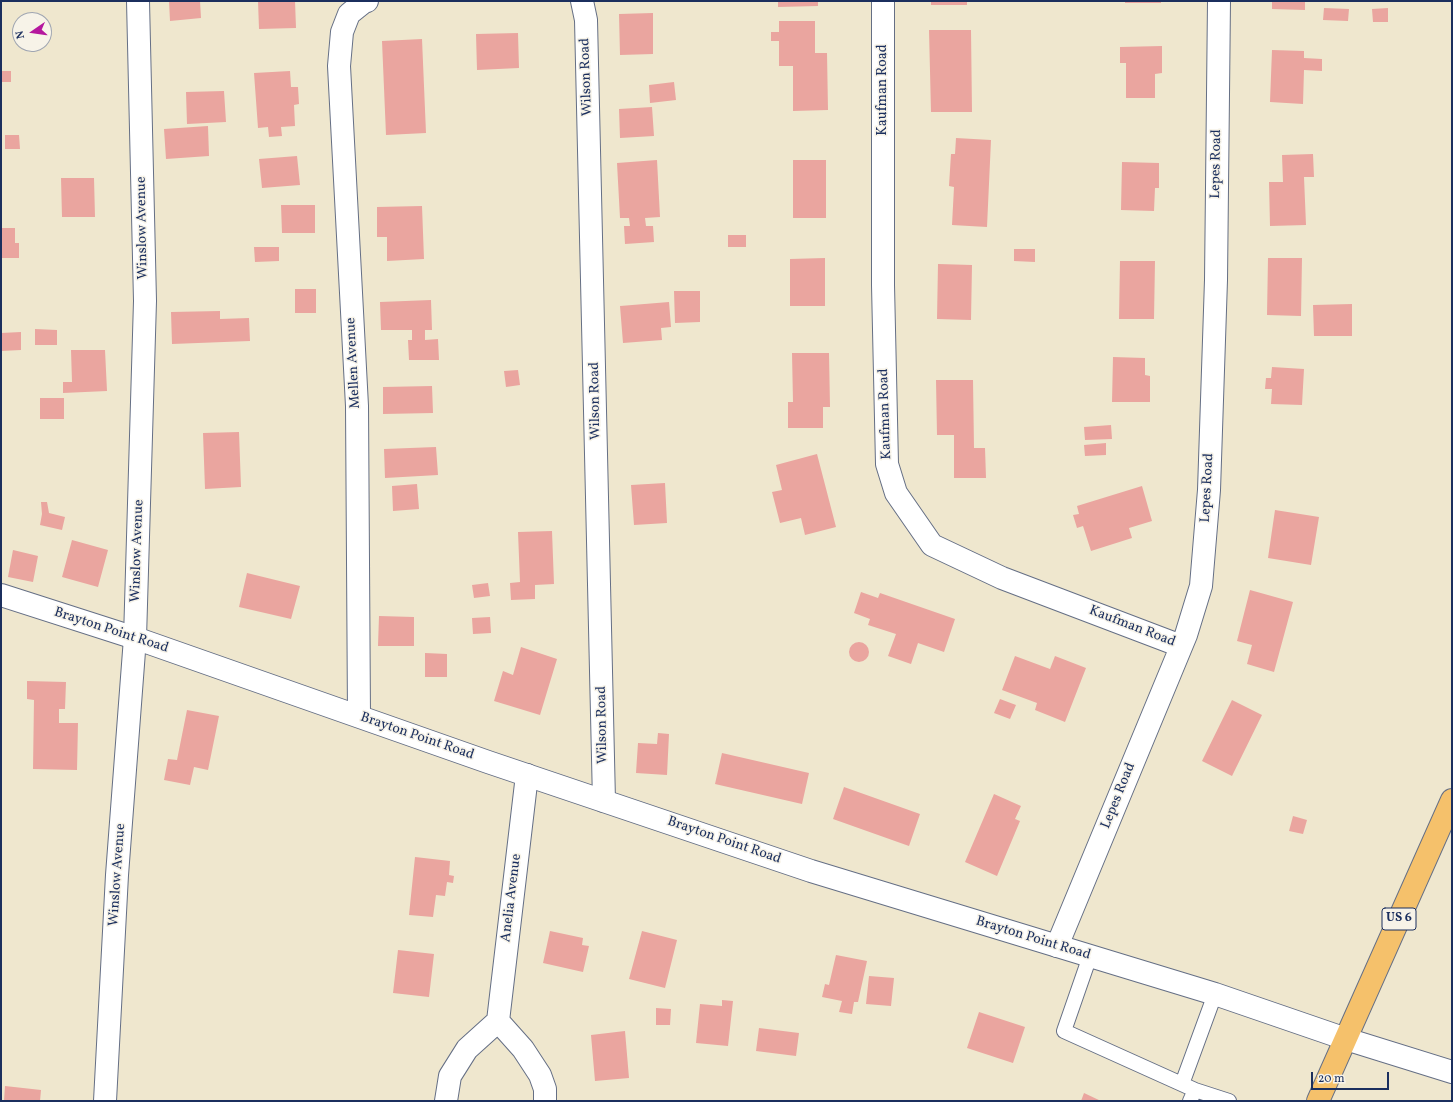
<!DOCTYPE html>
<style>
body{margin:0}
#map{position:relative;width:1453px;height:1102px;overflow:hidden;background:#efe7ce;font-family:Vollkorn,serif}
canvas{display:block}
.frame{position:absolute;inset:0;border:2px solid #1b2f5e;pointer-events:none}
.north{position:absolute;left:12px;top:12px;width:40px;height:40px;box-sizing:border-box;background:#f7f3e8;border:1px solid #9fa5b1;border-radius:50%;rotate:257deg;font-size:11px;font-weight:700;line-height:16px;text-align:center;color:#1b2f5e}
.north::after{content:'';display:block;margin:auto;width:14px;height:18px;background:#b5179e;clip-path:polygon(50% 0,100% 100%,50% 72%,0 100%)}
.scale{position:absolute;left:1311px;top:1072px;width:78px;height:18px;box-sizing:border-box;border:2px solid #1b2f5e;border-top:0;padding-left:5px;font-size:12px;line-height:14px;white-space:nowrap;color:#1b2f5e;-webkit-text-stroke:3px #f7f3e8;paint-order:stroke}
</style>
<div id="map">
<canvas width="1453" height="1102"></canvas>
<div class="frame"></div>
<div class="north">N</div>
<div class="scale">20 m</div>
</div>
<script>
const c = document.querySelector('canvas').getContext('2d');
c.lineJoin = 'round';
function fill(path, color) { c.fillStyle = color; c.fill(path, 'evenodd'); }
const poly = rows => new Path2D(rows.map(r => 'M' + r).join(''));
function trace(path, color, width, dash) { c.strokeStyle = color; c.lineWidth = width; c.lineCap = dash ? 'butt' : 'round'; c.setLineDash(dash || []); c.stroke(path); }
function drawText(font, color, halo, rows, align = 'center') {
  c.font = font + ' Vollkorn,serif'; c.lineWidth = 3; c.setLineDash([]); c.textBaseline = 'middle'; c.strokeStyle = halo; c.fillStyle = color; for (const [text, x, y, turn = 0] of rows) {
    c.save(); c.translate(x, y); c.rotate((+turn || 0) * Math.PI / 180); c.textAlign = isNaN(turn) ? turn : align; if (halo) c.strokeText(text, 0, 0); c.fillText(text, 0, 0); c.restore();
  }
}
fill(poly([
 [169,1,200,1,201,18,170,21],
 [258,1,295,1,296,28,259,29],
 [778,1,818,1,818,6,778,7],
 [931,1,967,1,967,5,931,5],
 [1125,1,1161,1,1161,3,1125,3],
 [1272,1,1305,1,1305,10,1272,9],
 [1324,8,1349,9,1348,21,1323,20],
 [1388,8,1388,22,1373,22,1372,9],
 [653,13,653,54,620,55,619,14],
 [779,21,815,21,815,53,827,53,828,110,793,111,793,66,779,66,779,41,771,41,771,32,779,32],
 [929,30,971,30,972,112,931,112],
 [518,33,519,68,477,70,476,34],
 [422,39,426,133,386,135,382,41],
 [1162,46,1162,73,1155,74,1155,98,1126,98,1126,63,1120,63,1120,47],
 [1272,50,1304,51,1304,58,1322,59,1322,71,1304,70,1303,104,1270,102],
 [1,71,11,71,11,82,1,82],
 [290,71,291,87,298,87,299,104,294,105,295,126,281,127,282,136,269,137,268,127,258,128,254,73],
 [674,82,676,100,650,103,649,85],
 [224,91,226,122,187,124,186,92],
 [652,107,654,136,620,138,619,109],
 [208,126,209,156,166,159,164,129],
 [5,135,19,135,20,149,5,149],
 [956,138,991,140,987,227,952,225,954,187,949,186,951,154,955,154],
 [1313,154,1314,177,1304,177,1306,225,1270,226,1269,182,1283,182,1282,155],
 [297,156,300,185,262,188,259,159],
 [657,160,660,217,645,218,646,226,653,226,654,242,625,244,624,226,630,226,629,218,620,218,617,163],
 [793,160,826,160,826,218,793,218],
 [1122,162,1159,163,1159,188,1155,188,1154,211,1121,210],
 [61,178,94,178,95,217,62,217],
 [281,205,315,205,315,233,282,233],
 [422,206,424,259,387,261,387,237,377,237,377,207],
 [1,228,15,228,15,243,19,243,19,258,1,258],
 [728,235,746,235,746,247,728,247],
 [254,247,279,247,279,261,255,262],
 [1014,249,1035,249,1035,262,1014,261],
 [825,258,825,306,790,306,790,259],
 [1268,258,1302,258,1301,316,1267,315],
 [1120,261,1155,261,1154,319,1119,319],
 [938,264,972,265,971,320,937,319],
 [295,289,316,289,316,313,295,313],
 [674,291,700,291,700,322,675,323],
 [431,300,432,330,425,330,425,340,438,339,439,360,409,360,408,340,412,340,412,330,381,330,380,302],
 [669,302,671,327,661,328,662,340,623,343,620,306],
 [1352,304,1352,336,1314,336,1313,305],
 [220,311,220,319,249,318,250,341,172,344,171,312],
 [35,329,57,330,57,345,35,345],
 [21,332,21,350,1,351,1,333],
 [71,350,105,350,107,391,63,393,63,382,72,382],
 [792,353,829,353,830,407,823,407,823,428,788,428,788,402,793,402],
 [1113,357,1145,358,1145,375,1150,376,1150,402,1112,402],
 [1272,367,1304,369,1302,405,1271,404,1272,389,1265,389,1266,378,1271,378],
 [518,370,520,385,506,387,504,371],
 [936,380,973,380,974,448,985,448,986,478,954,478,954,435,937,435],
 [432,386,433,413,383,414,383,387],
 [40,398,64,398,64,419,40,419],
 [1111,425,1112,439,1085,440,1084,427],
 [239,432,241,487,205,489,203,433],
 [1106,443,1106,455,1085,456,1084,445],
 [436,447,438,475,385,478,384,449],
 [817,454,836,527,805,535,801,518,780,523,772,492,782,490,776,465],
 [665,483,667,523,634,525,631,485],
 [417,484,419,509,393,511,392,486],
 [1142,486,1152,521,1129,528,1132,538,1091,551,1083,526,1077,528,1073,515,1079,514,1077,506],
 [41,502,47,502,49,513,65,517,62,530,40,525,42,514],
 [1275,510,1319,517,1311,565,1268,558],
 [552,531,554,584,535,585,535,599,511,600,510,583,520,582,518,532],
 [72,540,108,550,98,587,62,577],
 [13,550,38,556,33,582,8,577],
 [247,573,300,586,291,619,239,607],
 [488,583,490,596,474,598,472,585],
 [1250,590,1293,602,1274,672,1247,664,1252,645,1237,641],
 [861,592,878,598,880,593,955,619,944,652,918,643,911,664,888,656,896,634,868,625,870,619,854,613],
 [379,616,414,617,414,646,378,646],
 [490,617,491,633,473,634,472,618],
 '849 652a10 10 0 1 1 20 0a10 10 0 1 1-20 0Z',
 [521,647,557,659,540,715,494,701,503,671,513,675],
 [425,653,447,654,447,677,425,677],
 [1015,656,1050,669,1055,656,1086,668,1065,722,1035,710,1037,703,1002,690],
 [27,681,66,682,65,709,59,709,59,723,78,723,77,770,33,769,34,700,27,699],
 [1000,699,1016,705,1010,719,994,713],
 [1232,700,1262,715,1232,776,1202,761],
 [187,710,219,716,208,770,194,767,190,785,164,780,168,759,177,760],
 [658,733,669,734,667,775,636,773,638,743,657,744],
 [722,753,809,773,802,804,715,784],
 [844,787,920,814,909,846,833,819],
 [994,794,1021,806,1015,819,1020,821,997,876,965,862],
 [1293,816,1307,820,1303,834,1289,831],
 [415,857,450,861,449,875,454,876,453,883,447,882,445,896,436,895,433,917,409,915],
 [550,931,583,938,582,945,589,946,583,972,543,963],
 [642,931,677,940,665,988,629,979],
 [398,950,434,954,429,997,393,993],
 [836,955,867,961,858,1002,854,1002,852,1014,839,1012,842,1001,822,997,825,984,829,985],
 [869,976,894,978,891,1006,866,1004],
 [722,1000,733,1001,728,1046,696,1043,700,1004,722,1006],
 [656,1008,671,1009,670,1025,656,1025],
 [979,1012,1025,1027,1013,1063,967,1048],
 [759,1028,799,1033,796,1056,756,1051],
 [625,1031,629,1078,595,1081,591,1035],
 [5,1086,41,1090,40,1101,4,1101],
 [1084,1093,1101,1101,1081,1101]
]), '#eaa59f');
const service = poly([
 [1090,956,1064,1031,1195,1090,1190,1101],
 [1182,1084,1215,994],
 [1195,1090,1229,1101]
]);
const minor = poly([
 [582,1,586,20,604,801],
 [883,1,883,285,887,464,896,493,932,545,1002,578,1181,646],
 [359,716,357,406,339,66,342,32,349,14,364,2,367,1],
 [1057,946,1186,635,1201,586,1209,490,1216,280,1219,1],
 [498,1021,527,775],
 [498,1021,523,1049,540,1075,545,1089,545,1101],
 [105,1101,117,875,135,638,145,301,138,1],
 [446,1101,450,1076,467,1049,498,1021]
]);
const tertiary = poly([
 [1,595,135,638,488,762,811,871,1215,994,1346,1039,1452,1072]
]);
const primary = poly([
 [1318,1101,1452,800]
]);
trace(service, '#656f85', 16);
trace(minor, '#656f85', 24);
trace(tertiary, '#656f85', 24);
trace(primary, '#656f85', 24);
trace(service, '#fff', 14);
trace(minor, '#fff', 22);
trace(tertiary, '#fff', 22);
trace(primary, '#f5c16b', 22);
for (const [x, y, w] of [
 [1399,919,34]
]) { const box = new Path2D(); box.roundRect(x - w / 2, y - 11, w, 22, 3); c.fillStyle = '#f7f3e8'; c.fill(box); trace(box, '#1b2f5e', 1); }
drawText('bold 13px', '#1b2f5e', null, [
 ["US 6",1399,919]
]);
drawText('14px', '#1b2f5e', '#f7f3e8', [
 ["Wilson Road",587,77,-92],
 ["Kaufman Road",883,90,-90],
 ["Lepes Road",1217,164,-89],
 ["Winslow Avenue",143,228,-91],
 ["Mellen Avenue",354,363,-93],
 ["Wilson Road",596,401,-91],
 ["Kaufman Road",886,414,-92],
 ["Lepes Road",1208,488,-87],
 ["Winslow Avenue",138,551,-88],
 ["Kaufman Road",1132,627,21],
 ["Brayton Point Road",111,631,18],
 ["Wilson Road",603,725,-91],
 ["Brayton Point Road",417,737,19],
 ["Lepes Road",1119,796,-68],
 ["Brayton Point Road",724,841,19],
 ["Winslow Avenue",118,875,-86],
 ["Anelia Avenue",512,898,-83],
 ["Brayton Point Road",1033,939,17]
]);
</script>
